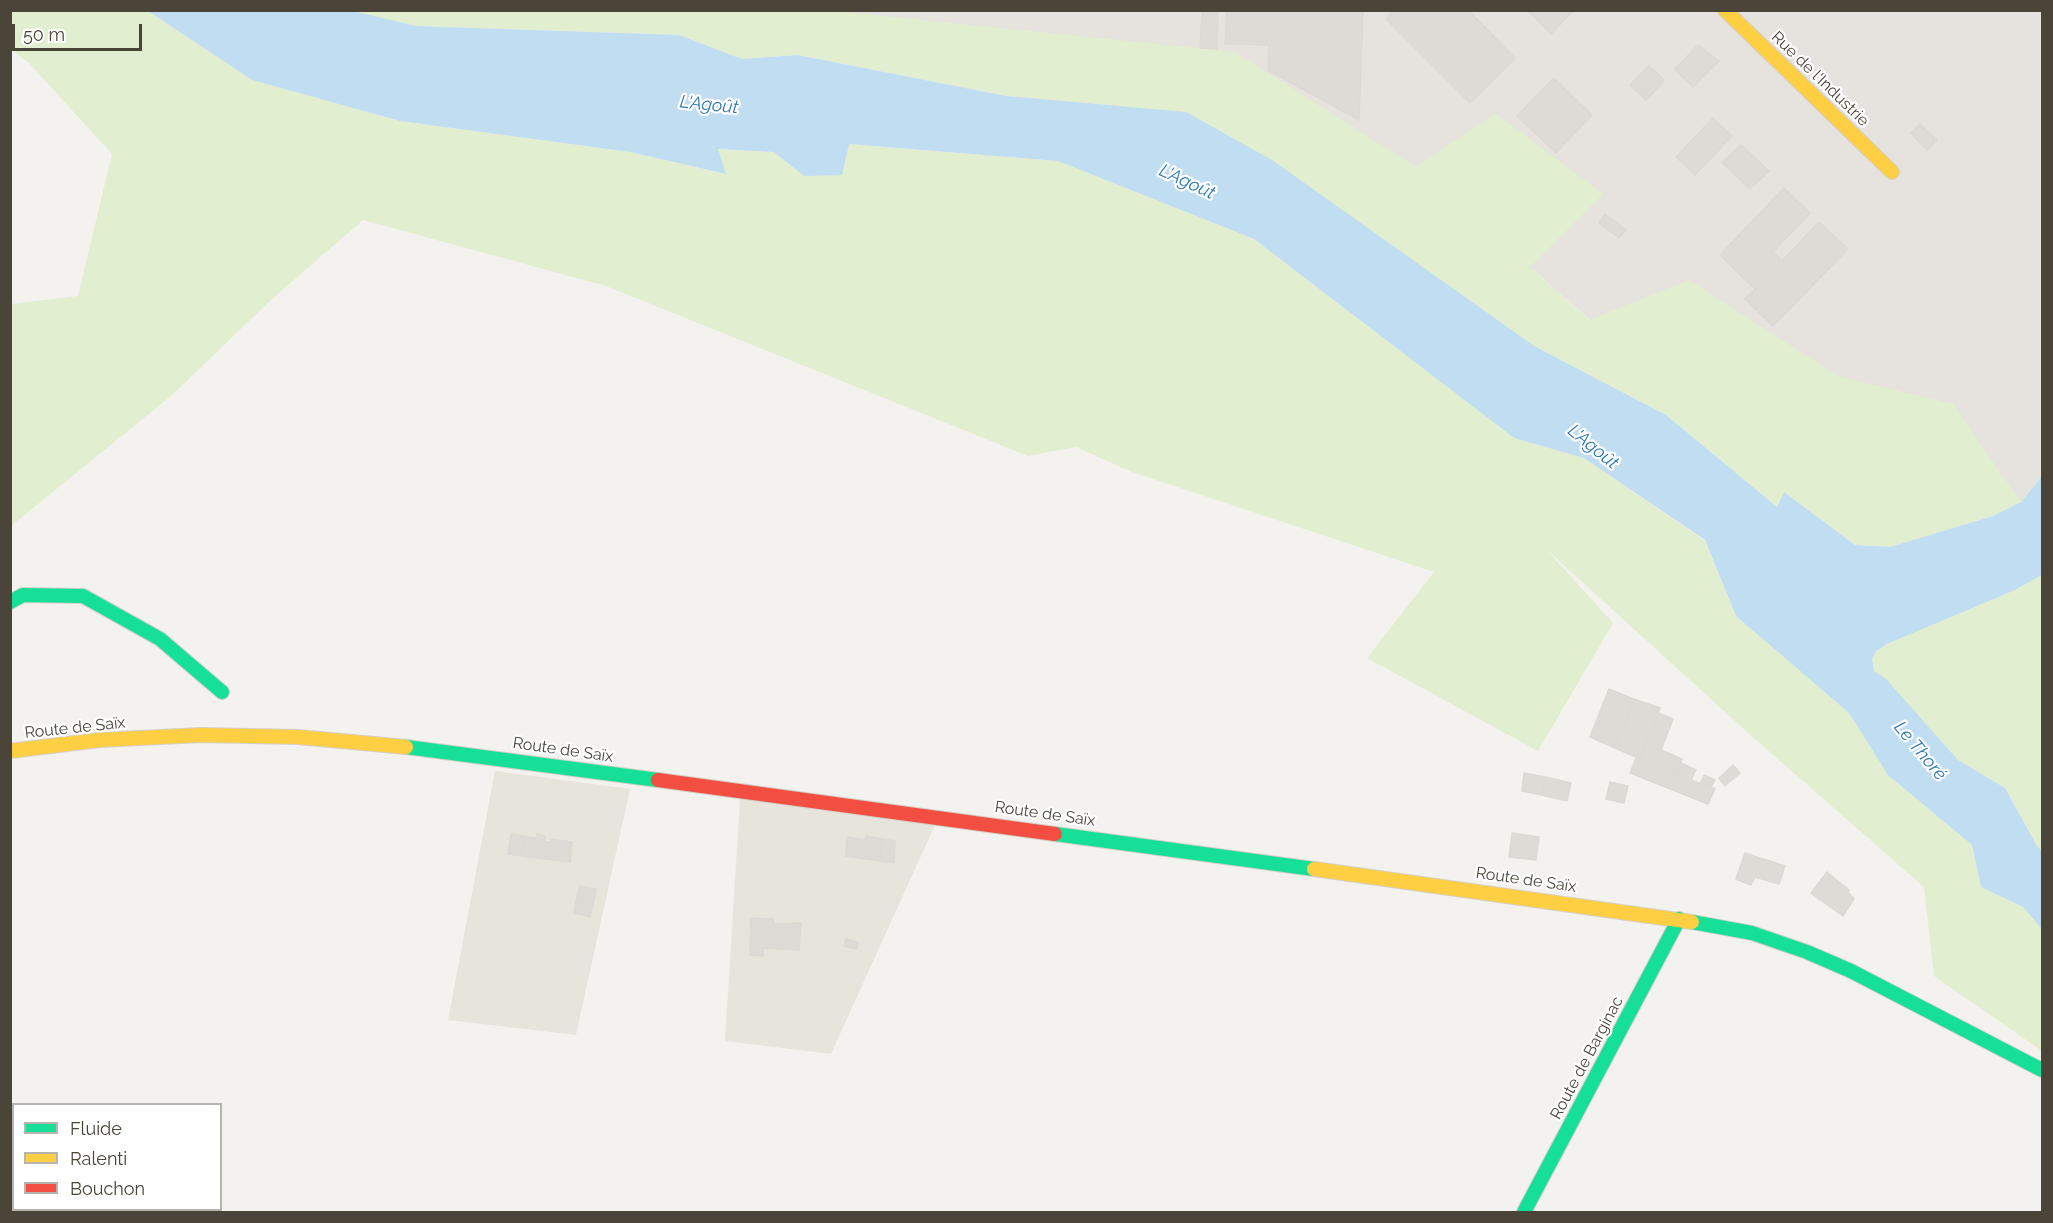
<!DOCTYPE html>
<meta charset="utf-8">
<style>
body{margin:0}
#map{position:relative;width:2053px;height:1223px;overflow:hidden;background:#f4f2ee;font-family:Raleway,sans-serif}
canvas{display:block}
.frame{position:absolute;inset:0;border:12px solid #4b4439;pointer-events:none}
.legend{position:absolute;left:12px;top:1103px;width:210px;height:108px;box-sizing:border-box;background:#fff;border:2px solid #b7b4b0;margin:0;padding:8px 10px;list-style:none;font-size:18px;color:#4b4439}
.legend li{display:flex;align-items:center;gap:12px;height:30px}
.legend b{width:30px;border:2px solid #b7b4b0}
.scale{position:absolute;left:12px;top:24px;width:130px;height:27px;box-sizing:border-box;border:3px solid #4b4439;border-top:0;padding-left:8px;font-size:18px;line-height:21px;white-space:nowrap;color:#4b4439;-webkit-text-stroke:4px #fff;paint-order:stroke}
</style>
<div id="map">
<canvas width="2053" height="1223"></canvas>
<div class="frame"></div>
<ul class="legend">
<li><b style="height:8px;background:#16e098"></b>Fluide</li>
<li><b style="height:8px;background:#ffcf43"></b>Ralenti</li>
<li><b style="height:8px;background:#f24e42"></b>Bouchon</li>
</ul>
<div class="scale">50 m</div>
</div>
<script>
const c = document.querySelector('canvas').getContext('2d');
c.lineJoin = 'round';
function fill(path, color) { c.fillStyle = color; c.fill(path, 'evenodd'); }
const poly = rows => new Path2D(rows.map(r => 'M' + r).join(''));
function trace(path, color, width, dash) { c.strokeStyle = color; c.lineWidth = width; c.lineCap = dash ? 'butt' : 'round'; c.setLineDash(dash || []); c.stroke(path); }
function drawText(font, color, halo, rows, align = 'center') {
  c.font = font + ' Raleway,sans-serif'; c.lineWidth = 4.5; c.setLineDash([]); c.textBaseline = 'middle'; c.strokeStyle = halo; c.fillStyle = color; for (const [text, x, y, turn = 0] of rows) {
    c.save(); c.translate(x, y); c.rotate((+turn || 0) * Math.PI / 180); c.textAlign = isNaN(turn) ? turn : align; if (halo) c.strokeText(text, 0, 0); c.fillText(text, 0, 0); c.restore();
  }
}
fill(poly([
 [495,771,630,789,576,1035,448,1020],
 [740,799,935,825,831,1054,725,1041]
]), '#e7e4dc');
fill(poly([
 [757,11,2042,11,2042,476,2021,502,1784,492,1530,267]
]), '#e6e2de');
fill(poly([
 [826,10,1235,52,1416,167,1495,113,1603,194,1530,267,1589,320,1689,280,1838,376,1953,404,2021,502,1993,516,1890,547,1855,545,1784,492,1777,507,1666,415,1534,346,1186,112,1006,96,798,55,742,59,679,35,416,26,348,11],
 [11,11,148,11,252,80,400,121,630,152,725,174,717,149,774,152,804,176,849,144,1058,161,1254,239,1514,438,1584,458,1705,541,1736,616,1849,713,1888,775,1972,845,1981,887,2023,907,2042,929,2042,1051,1934,976,1924,887,1747,732,1546,549,1613,623,1538,751,1367,658,1434,572,1132,472,1076,447,1028,456,606,286,363,220,273,298,172,395,11,526,11,304,78,296,112,154,29,63,11,49],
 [2042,575,2042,851,2037,846,2005,788,1958,760,1886,680,1874,671,1872,659,1876,651,1887,644,2015,590]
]), '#e1eecf');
fill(poly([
 [348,10,416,26,679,35,742,59,798,55,1006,96,1186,112,1272,160,1534,346,1666,415,1777,507,1784,492,1855,545,1890,547,1993,516,2021,502,2042,476,2042,575,2015,590,1887,644,1876,651,1872,659,1874,671,1886,679,1958,760,2005,788,2037,846,2042,851,2042,929,2023,907,1981,887,1972,845,1888,775,1849,713,1736,616,1705,540,1584,458,1514,438,1254,239,1058,161,849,144,842,175,804,176,774,152,718,149,726,174,630,152,400,121,252,80,148,11]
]), '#c0ddf1');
const building = poly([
 [1227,10,1363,10,1359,120,1268,70,1269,45,1225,44,1227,10],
 [1394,10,1468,10,1515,58,1470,103,1386,19,1394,10],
 [1528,10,1574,10,1551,34,1528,10],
 [1202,13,1218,13,1217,49,1200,48,1202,13],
 [1698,45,1719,61,1693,87,1675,69,1698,45],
 [1649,66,1661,77,1642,96,1630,85,1649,66],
 [1661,77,1664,81,1646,100,1642,96,1661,77],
 [1554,78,1592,115,1556,153,1517,116,1554,78],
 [1713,118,1732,136,1695,175,1676,157,1713,118],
 [1920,124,1937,140,1927,150,1911,133,1920,124],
 [1741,145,1769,171,1750,189,1722,162,1741,145],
 [1784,188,1810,213,1773,252,1782,261,1819,222,1848,249,1773,326,1745,299,1755,289,1720,255,1784,188],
 [1605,214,1626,230,1619,238,1599,223,1605,214],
 [1609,689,1634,699,1615,748,1590,737,1609,689],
 [1634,699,1660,708,1640,759,1615,748,1634,699],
 [1658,713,1673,719,1661,750,1646,744,1658,713],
 [1646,744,1661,750,1655,765,1676,774,1681,763,1696,770,1691,780,1715,789,1708,804,1630,773,1636,758,1640,759,1646,744],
 [1661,750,1682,759,1676,774,1655,765,1661,750],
 [1733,765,1740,773,1725,786,1719,778,1733,765],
 [1524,773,1545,777,1542,795,1522,791,1524,773],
 [1704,775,1715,780,1711,787,1700,784,1704,775],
 [1545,777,1571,783,1567,801,1542,795,1545,777],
 [1610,782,1628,786,1624,803,1606,799,1610,782],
 [1512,833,1539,837,1536,860,1509,857,1512,833],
 [511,834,524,836,522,856,508,854,511,834],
 [537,834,545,836,545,842,551,842,551,839,572,842,570,862,522,856,524,836,536,838,537,834],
 [866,836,882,839,880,861,846,856,847,837,865,840,866,836],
 [882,839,895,841,894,863,880,861,882,839],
 [1745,853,1785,866,1779,884,1755,877,1751,885,1736,879,1745,853],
 [1827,872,1849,890,1848,892,1854,899,1843,916,1811,893,1827,872],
 [580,886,596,889,594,900,577,897,580,886],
 [577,897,594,900,590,917,574,913,577,897],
 [751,918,774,919,774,924,801,923,799,950,763,948,763,956,750,955,751,918],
 [846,939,858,942,857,949,844,946,846,939]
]);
fill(building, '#dedbd6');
trace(building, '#dcd9d4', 1.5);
const fast = poly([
 [10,602,23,595,83,596,160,639,222,692],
 [406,747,658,780],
 [1055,834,1314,869],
 [1692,922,1752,933,1807,952,1851,971,2042,1070],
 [1524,1212,1679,919]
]);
const slow = poly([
 [1725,10,1892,172],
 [10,751,99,740,201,735,298,737,406,747],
 [1314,869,1692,922]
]);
const jam = poly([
 [658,780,1055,834]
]);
trace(fast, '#d3cfc5', 16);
trace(slow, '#d3cfc5', 16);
trace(jam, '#d3cfc5', 16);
trace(fast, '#16e098', 14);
trace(slow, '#ffcf43', 14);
trace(jam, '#f24e42', 14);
drawText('16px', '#4b4439', '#fff', [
 ["Rue de l'Industrie",1820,79,44],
 ["Route de Saïx",75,728,-6],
 ["Route de Saïx",563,750,8],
 ["Route de Saïx",1045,814,8],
 ["Route de Saïx",1526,880,8],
 ["Route de Barginac",1587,1058,-62]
]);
drawText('italic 18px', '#2e7ab2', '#fff', [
 ["L'Agoût",709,105,6],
 ["L'Agoût",1187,182,25],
 ["L'Agoût",1593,447,39],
 ["Le Thoré",1920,751,50]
]);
</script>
